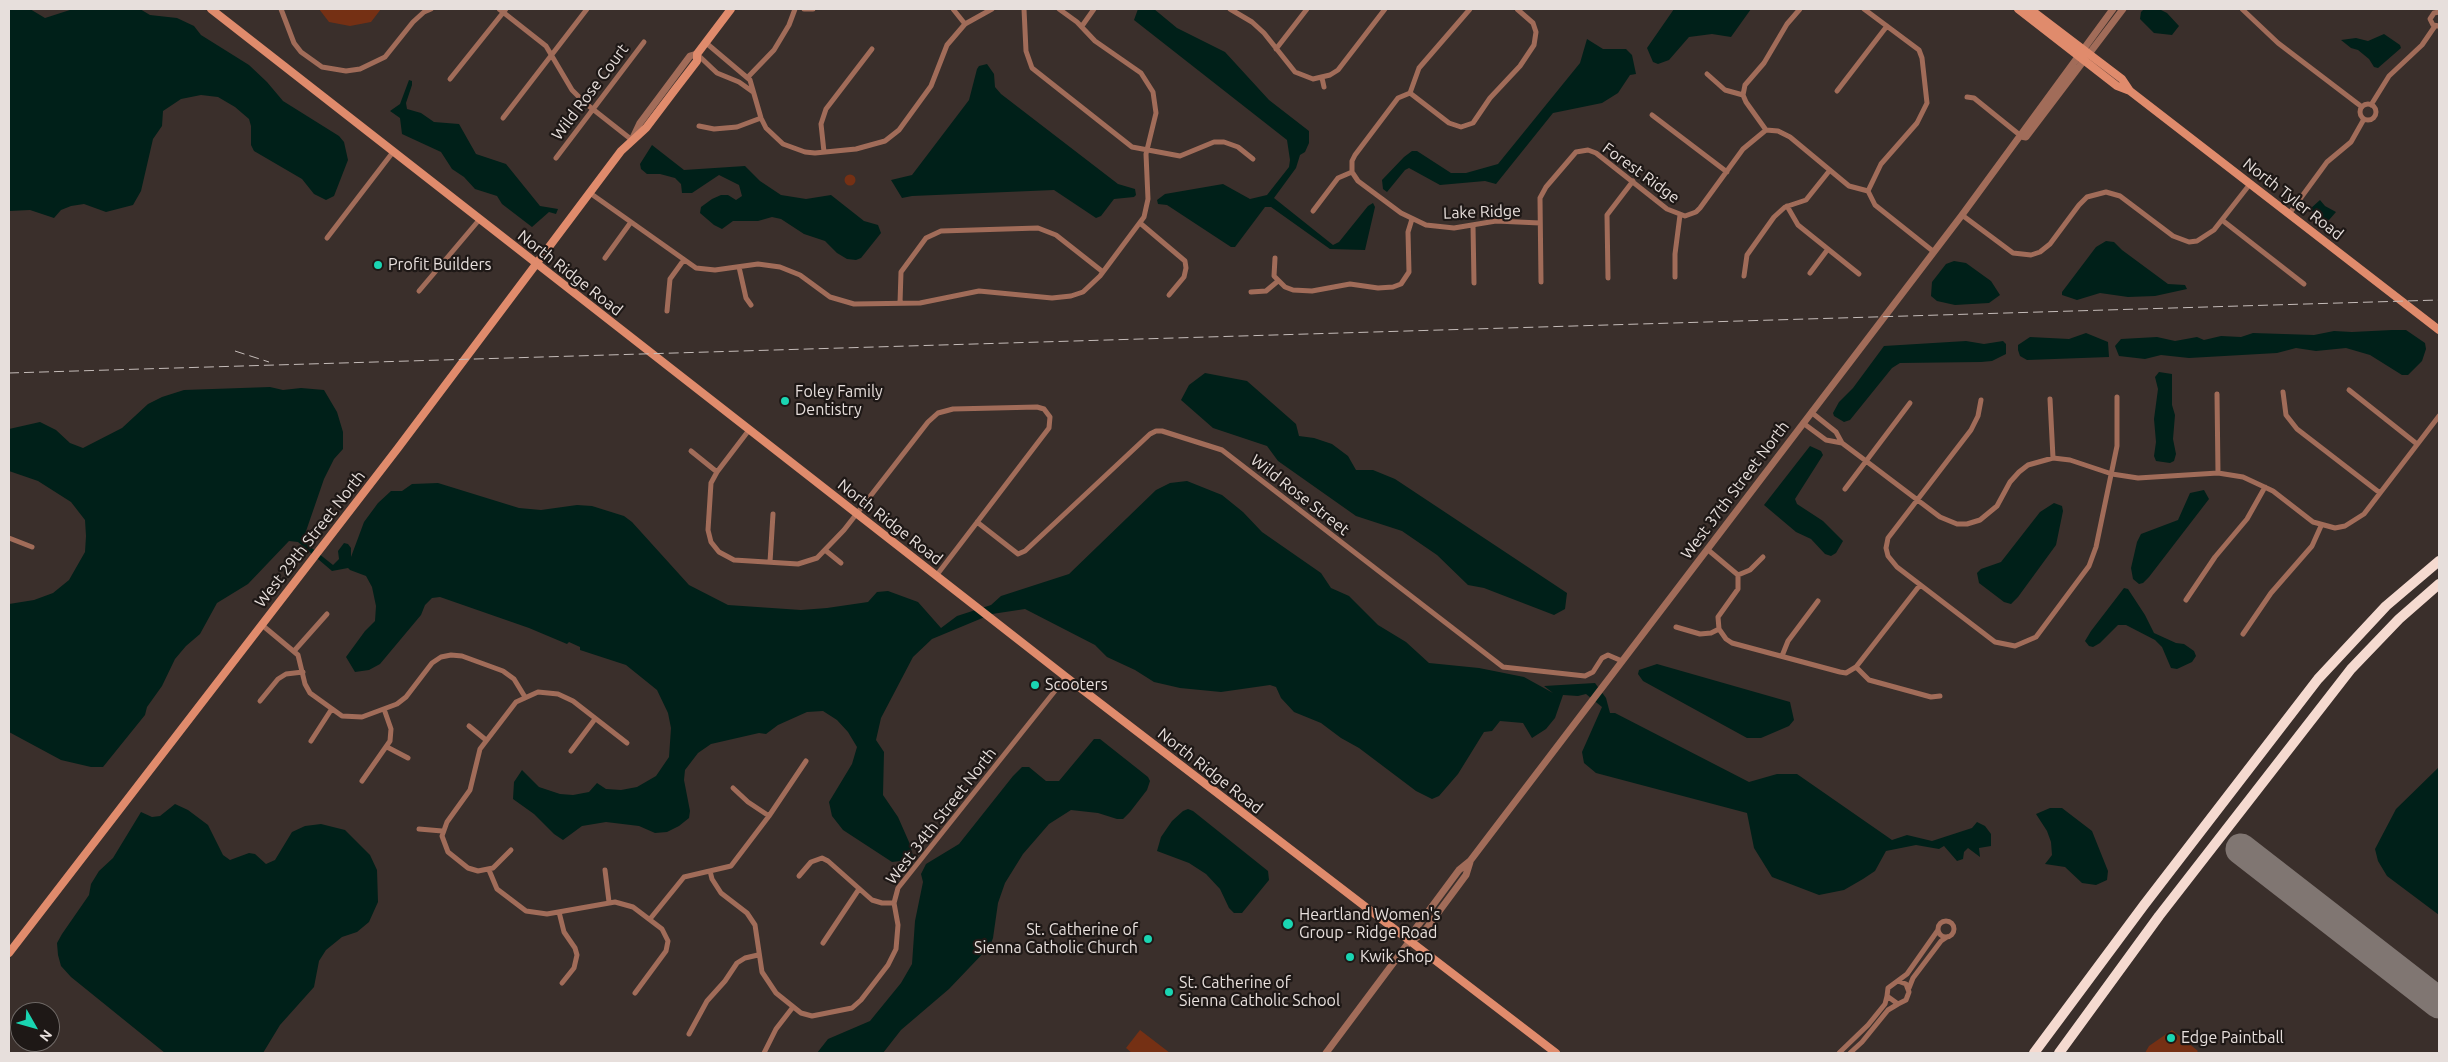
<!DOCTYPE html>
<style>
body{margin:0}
#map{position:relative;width:2448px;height:1062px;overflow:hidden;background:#3a2f2b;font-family:Ubuntu,sans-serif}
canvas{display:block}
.frame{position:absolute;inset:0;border:10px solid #e7dfdc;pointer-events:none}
.north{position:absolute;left:10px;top:1002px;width:50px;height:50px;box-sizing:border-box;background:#1e1816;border:1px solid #6e6865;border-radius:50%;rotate:128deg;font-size:14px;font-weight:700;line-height:20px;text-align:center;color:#e7dfdc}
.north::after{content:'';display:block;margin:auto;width:18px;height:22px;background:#1ad5b2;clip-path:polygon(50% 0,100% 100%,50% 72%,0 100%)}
</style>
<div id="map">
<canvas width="2448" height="1062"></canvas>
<div class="frame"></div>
<div class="north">N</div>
</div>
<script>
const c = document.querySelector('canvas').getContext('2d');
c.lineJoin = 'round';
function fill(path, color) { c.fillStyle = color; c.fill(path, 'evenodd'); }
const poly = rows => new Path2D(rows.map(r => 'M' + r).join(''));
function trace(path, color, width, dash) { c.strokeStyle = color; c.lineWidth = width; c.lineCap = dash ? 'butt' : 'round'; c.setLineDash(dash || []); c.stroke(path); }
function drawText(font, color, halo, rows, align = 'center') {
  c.font = font + ' Ubuntu,sans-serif'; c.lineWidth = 4.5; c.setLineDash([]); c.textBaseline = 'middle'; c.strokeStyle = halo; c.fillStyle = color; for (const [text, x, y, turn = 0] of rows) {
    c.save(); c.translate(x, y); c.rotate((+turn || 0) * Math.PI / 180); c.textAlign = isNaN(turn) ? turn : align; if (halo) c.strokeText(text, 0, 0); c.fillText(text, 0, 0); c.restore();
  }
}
fill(poly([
 [319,9,381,9,371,22,350,26,329,22],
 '844.5 180a5.5 5.5 0 1 1 11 0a5.5 5.5 0 1 1-11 0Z',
 [1140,1030,1170,1053,1132,1053,1126,1048],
 [2172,1030,2198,1051,2196,1053,2145,1053,2149,1046]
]), '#753014');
fill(poly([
 [9,9,30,9,45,18,73,9,140,9,150,15,177,18,194,26,201,35,249,65,267,82,283,101,339,136,344,142,348,160,334,196,326,200,314,194,302,179,254,151,251,145,251,126,249,119,235,107,218,97,201,95,181,99,163,111,162,126,153,139,141,191,133,205,106,212,84,204,71,206,61,210,54,218,30,210,9,211],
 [1138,9,1154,9,1177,28,1225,52,1269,100,1309,131,1309,143,1305,152,1300,155,1296,168,1274,198,1333,245,1339,242,1368,206,1373,203,1375,207,1365,250,1330,249,1271,207,1265,207,1235,247,1231,247,1167,205,1158,204,1157,200,1165,194,1223,184,1250,199,1267,195,1289,167,1290,160,1287,140,1134,20],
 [1674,9,1751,9,1731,37,1712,34,1689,37,1669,60,1658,64,1653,62,1647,48],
 [2144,9,2159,9,2167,13,2179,26,2172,35,2154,33,2140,19,2141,12],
 [2384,34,2400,45,2401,48,2378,68,2374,67,2369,59,2358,50,2351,48,2341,40,2356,38,2368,41],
 [1587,39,1603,49,1626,49,1632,55,1636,74,1630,75,1618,93,1602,103,1553,113,1496,184,1485,181,1440,185,1409,168,1405,170,1387,192,1383,189,1382,180,1404,157,1412,151,1417,151,1451,173,1466,173,1498,164,1580,63],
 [987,64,994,74,995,87,1001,94,1118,184,1135,189,1136,195,1134,197,1114,199,1101,216,1096,218,1054,190,912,196,902,198,891,180,912,175,969,100,977,69,979,66],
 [409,80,412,81,412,85,406,103,407,109,421,113,434,122,459,124,476,154,506,164,540,206,558,209,556,214,549,212,532,227,502,204,497,196,475,189,464,177,452,169,441,152,402,134,400,118,390,111,400,104],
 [652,145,684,170,745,166,760,181,781,195,806,199,831,195,864,221,878,225,881,233,861,258,856,260,847,259,837,253,825,241,804,234,781,219,772,217,758,221,733,221,722,229,714,225,700,213,701,207,712,199,721,195,728,195,736,200,742,196,739,185,719,175,692,193,682,193,681,184,675,178,660,174,647,174,641,169,640,164],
 [2320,200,2325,206,2336,212,2329,220,2319,218,2310,209],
 [2106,241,2114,242,2122,250,2168,284,2185,285,2187,289,2155,296,2128,297,2100,293,2077,300,2062,295,2062,292,2096,247],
 [1954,261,1966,263,1984,276,1991,281,2000,295,1989,303,1955,305,1937,301,1931,296,1932,282,1946,264],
 [2392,330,2406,330,2425,343,2426,349,2422,361,2408,375,2402,375,2370,355,2346,348,2316,351,2296,348,2277,353,2189,358,2161,355,2145,359,2119,356,2115,346,2121,339,2157,337,2175,341,2197,337,2204,340,2221,336,2241,337,2253,333,2314,335,2334,331,2352,332],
 [2086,333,2108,342,2109,357,2027,360,2020,356,2018,350,2018,345,2030,337,2069,339],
 [1966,341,1984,344,2003,341,2006,344,2006,354,1992,361,1981,362,1900,363,1892,368,1850,420,1844,422,1834,416,1833,413,1839,402,1853,388,1884,346],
 [2159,372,2172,374,2172,405,2175,415,2173,439,2176,454,2174,461,2170,463,2156,461,2154,456,2156,442,2154,419,2158,389,2155,377],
 [1205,373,1247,381,1296,424,1299,436,1314,438,1332,444,1348,456,1356,470,1373,470,1395,479,1567,593,1565,609,1554,615,1484,588,1468,585,1437,555,1402,531,1356,516,1278,461,1267,446,1213,428,1181,400,1189,385],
 [270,387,283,390,301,388,324,390,337,412,343,432,343,449,334,459,324,479,304,537,308,545,333,565,339,559,338,551,344,543,348,544,351,548,351,557,364,522,378,503,391,491,402,491,412,484,438,483,519,508,541,510,577,505,592,506,624,516,632,522,689,585,728,605,801,610,827,608,868,602,877,592,888,591,918,602,941,628,957,616,991,605,1001,596,1069,574,1156,490,1170,483,1187,481,1222,495,1243,512,1262,532,1321,573,1331,588,1349,596,1378,625,1406,642,1429,663,1479,668,1524,677,1553,693,1544,686,1595,683,1606,698,1610,713,1615,713,1749,782,1777,774,1797,774,1892,840,1907,835,1932,841,1972,828,1977,822,1985,826,1991,834,1991,846,1979,848,1980,857,1968,848,1964,852,1963,859,1957,861,1944,846,1939,849,1916,845,1886,851,1875,871,1863,879,1844,890,1819,895,1772,877,1754,848,1747,813,1596,773,1584,763,1582,752,1602,707,1586,694,1578,696,1563,695,1555,718,1546,729,1532,738,1523,723,1500,721,1492,731,1484,732,1458,774,1439,796,1432,799,1416,791,1359,748,1341,738,1321,723,1294,712,1281,698,1276,687,1270,685,1221,692,1180,688,1154,682,1135,670,1107,657,1095,645,1025,609,992,614,932,639,913,657,881,718,876,740,884,752,883,795,898,817,909,842,913,856,910,860,892,862,843,830,832,816,829,802,852,764,857,747,848,732,837,720,823,711,807,712,778,725,766,734,759,733,711,744,698,753,685,770,684,780,690,811,689,818,679,826,667,832,655,833,639,826,606,822,582,826,563,840,554,834,534,814,513,799,514,782,522,770,539,787,560,794,573,795,589,792,597,783,606,789,621,790,637,787,656,776,669,757,671,728,668,713,657,690,626,665,580,650,580,647,569,642,567,644,529,628,440,597,432,598,425,605,421,615,380,664,369,670,355,672,346,657,365,631,375,621,376,606,372,587,366,576,350,570,348,568,332,571,298,542,289,541,248,584,217,603,200,634,186,646,175,659,162,686,147,707,145,715,103,767,91,767,61,760,9,732,9,604,34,600,53,593,69,580,85,552,86,536,85,520,71,502,38,481,9,471,9,429,40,422,56,430,70,443,83,448,122,428,148,404,162,397,184,390],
 [1810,446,1821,451,1823,455,1795,499,1797,504,1823,521,1843,541,1836,553,1831,556,1825,554,1811,539,1796,532,1764,505],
 [2204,490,2209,499,2149,577,2143,583,2139,584,2133,579,2131,568,2137,542,2141,534,2178,520,2190,493],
 [2054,503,2062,506,2063,511,2056,545,2018,597,2011,604,2004,602,1979,583,1977,573,1981,569,2001,562,2040,512],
 [2124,588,2128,589,2145,615,2154,633,2176,643,2184,644,2194,651,2196,656,2192,662,2177,669,2171,668,2162,647,2155,640,2126,625,2118,625,2100,643,2093,647,2089,646,2085,641,2091,631],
 [1657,664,1790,702,1794,720,1789,726,1761,738,1747,738,1643,681,1638,674,1639,670],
 [1094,739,1100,739,1148,777,1150,781,1147,790,1130,812,1123,819,1117,819,1098,813,1071,810,1049,824,1023,854,1005,883,998,903,993,938,990,946,949,989,901,1030,883,1053,817,1053,828,1039,870,1021,901,983,912,964,915,921,923,882,921,874,926,864,959,844,1013,776,1022,767,1029,767,1046,781,1059,781],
 [2439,767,2439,915,2387,876,2378,861,2375,849,2396,809],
 [175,804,188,810,208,825,223,855,230,860,249,853,255,854,266,864,275,860,292,832,305,826,321,824,345,830,370,855,377,870,378,902,369,922,357,932,342,937,326,950,319,961,314,987,280,1025,263,1053,165,1053,71,977,61,966,58,955,57,943,62,934,89,895,91,884,99,871,113,858,141,812,152,817,160,816],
 [2050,808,2062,808,2092,831,2108,871,2107,880,2096,885,2082,883,2065,867,2045,864,2052,855,2051,842,2047,831,2036,814],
 [1188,809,1193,811,1268,871,1269,880,1242,913,1234,913,1229,908,1220,889,1206,874,1189,863,1157,851,1161,837,1172,821,1183,811]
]), '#002019');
trace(poly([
 [2241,849,2439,1003]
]), '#807672', 31);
trace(poly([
 [281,9,294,43,301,52,322,67,346,71,360,69,385,57,413,22,424,12,431,9],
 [499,9,546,46,572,90,585,103,632,140],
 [804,9,813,9],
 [953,9,965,24],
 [1024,9,1026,51,1032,68,1132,147,1180,156,1214,142,1224,142,1238,147,1253,159],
 [1230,9,1252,22,1264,33,1295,72,1313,79,1330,75,1338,70,1385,9],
 [1864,9,1919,50,1922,58,1927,103,1917,123,1881,164,1868,191],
 [2242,9,2278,43,2362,107],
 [2439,12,2434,13,2430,19,2433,25,2439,26],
 [1082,26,1094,9],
 [705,42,750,80,761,118,766,128,783,144,805,152,815,153,856,149,885,141,899,130,931,86,947,45,965,24,992,9],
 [1276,49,1307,9],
 [698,55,717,73,739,82,753,92],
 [1707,74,1725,90,1743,95],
 [748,77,774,50,789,25,795,9],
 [1322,78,1324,87],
 [450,79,506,9],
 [1837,91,1887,26],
 [1410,93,1449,123,1461,127,1473,123,1490,98,1520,66,1534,45,1536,32,1533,23,1517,9],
 [1967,97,1974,98,2021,136],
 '2360 112a8 8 0 1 1 16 0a8 8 0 1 1-16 0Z',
 [2371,105,2389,76,2422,45,2435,26],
 [1652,115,1727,172],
 [503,118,587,9],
 [699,126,714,129,737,127,761,118],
 [1766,130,1778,131,1790,137,1849,186,1868,191,1875,205,1934,252],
 [1766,130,1746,102,1743,95,1745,85,1764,63,1787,24,1800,9],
 [824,152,821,124,826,109,872,49],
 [556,158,644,42],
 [1352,172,1358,181,1401,213,1426,225,1454,228,1496,221,1540,223],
 [1352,172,1352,161,1355,155,1398,98,1410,93,1419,68,1470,9],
 [590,193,696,268,715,270,758,264,780,267,800,275,830,297,854,304,920,303,979,291,1052,298,1071,296,1083,292,1100,276,1144,217,1148,199,1146,154,1156,113,1153,92,1141,73,1095,41,1077,22,1059,9],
 [1787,206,1798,225,1859,274],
 [1313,211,1338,178,1352,172],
 [2289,214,2327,162,2351,142,2364,119],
 [1962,215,2013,253,2031,255,2040,252,2050,244,2079,205,2087,197,2106,192,2120,196,2173,236,2189,242,2197,241,2214,230,2250,184],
 [2222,220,2304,284],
 [1140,223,1185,261,1186,268,1184,277,1169,295],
 [1473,225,1474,283],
 [327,238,393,152],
 [605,258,631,222],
 [1275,258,1274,276,1285,287,1293,290,1312,291,1350,284,1378,288,1393,287,1401,284,1409,272,1408,232,1412,219],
 [739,267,746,298,751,305],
 [1810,273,1828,249],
 [1744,276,1747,255,1774,217,1785,207,1806,200,1830,170],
 [1675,277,1675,254,1680,215],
 [1608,278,1607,215,1633,181],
 [1541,282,1540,198,1546,187,1576,152,1588,150,1596,153,1667,209,1685,216,1696,212,1700,208,1743,149,1766,130],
 [419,291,479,220],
 [1251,292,1266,291,1278,281],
 [900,303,901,272,926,238,941,231,1038,228,1056,235,1103,272],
 [667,311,670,279,683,261],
 [2349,390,2417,444],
 [2283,392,2286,415,2297,429,2380,493],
 [2217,394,2218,473],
 [2050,399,2053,458],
 [1981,400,1978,416,1971,430,1888,538,1886,548,1888,556,1897,567,1995,642,2015,646,2036,637,2089,566,2096,547,2117,446,2117,397],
 [1811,412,1836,432,1842,443,1866,461,1940,517,1957,524,1967,524,1980,520,1997,506,2010,482,2019,472,2028,465,2053,458,2070,460,2112,474,2138,478,2218,473,2243,477,2273,491,2313,522,2335,528,2345,526,2364,514,2439,416],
 [1803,423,1826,440,1842,443],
 [749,430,717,472,711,483,708,530,711,542,719,552,734,560,798,564,817,558,844,530,928,422,938,413,953,409,1037,407,1044,409,1050,417,1049,428,936,576],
 [691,451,717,472],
 [1845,489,1910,403],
 [977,522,1018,554,1025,551,1150,434,1156,431,1162,431,1222,450,1503,667,1585,676,1593,672,1602,658,1608,655,1622,661],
 [9,538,32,547],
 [1707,549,1738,575,1738,589,1718,617,1719,629,1726,639,1732,643,1840,672,1846,673,1856,667,1869,680,1931,697,1940,696],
 [825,550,841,563],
 [770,562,773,514],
 [1738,575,1750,570,1763,557],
 [2186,600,2215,557,2247,519,2265,487],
 [262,625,298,655,305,684,310,693,342,716,362,717,397,704,406,697,432,663,441,657,451,655,462,656,503,671,514,679,525,697],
 [1676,627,1700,634,1711,633,1719,629],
 [2243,634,2271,593,2312,546,2321,526],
 [295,650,327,614],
 [1782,656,1788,641,1818,601],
 [1856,667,1920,585],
 [260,701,278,679,286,674,303,672],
 [469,726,486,740],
 [311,741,331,710],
 [387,747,408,758],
 [571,751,595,719],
 [362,781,390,741,391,729,384,709],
 [769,816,806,761],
 [419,829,442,831],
 [511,850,493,868,478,871,468,868,448,852,442,836,447,822,470,790,480,749,516,702,538,692,558,694,573,701,627,743],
 [489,870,497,889,526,911,547,914,615,902,633,907,662,929,668,941,666,951,635,993],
 [605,870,609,902],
 [710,871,712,879,721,893,747,913,755,925,762,972,776,993,801,1013,812,1016,852,1008,861,1000,888,965,896,949,898,925,894,903,898,888,1066,677],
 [799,876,811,862,822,858,828,861,872,900,882,903,894,903],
 [559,912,564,932,575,948,577,955,574,968,562,983],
 [650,919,684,877,731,866,769,816,748,802,733,788],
 '1938 929a8 8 0 1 1 16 0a8 8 0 1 1-16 0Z',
 [823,943,859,889],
 [1898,981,1906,984,1909,992,1906,1000,1898,1004,1887,996,1888,988,1907,974,1938,930],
 [1909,988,1913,978,1941,941,1947,937],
 [689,1034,707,1001,725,981,737,963,745,958,758,955],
 [764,1053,776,1029,793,1007],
 [1839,1053,1868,1025,1885,1004,1887,996],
 [1850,1053,1862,1042,1888,1010,1898,1004]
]), '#a16c59', 5);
trace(poly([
 [2021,136,2026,137,2123,9],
 [632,140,640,123,690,56,697,54],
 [1410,942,1423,933,1466,875,1470,862],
 [1326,1053,1409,942,1416,928,1459,870,1470,861,1489,836,1962,215,2113,9]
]), '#a16c59', 7);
trace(poly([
 [211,9,1066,677,1556,1053],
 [2018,9,2117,86,2130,91],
 [2030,9,2122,79,2130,91,2439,330],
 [9,953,398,448,621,151,646,128,677,87,697,61,697,54,731,9]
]), '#e08b6c', 8);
trace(poly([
 [2034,1053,2144,905,2318,679,2386,606,2439,561],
 [2059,1053,2159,916,2351,669,2399,619,2439,584]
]), '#f5dad0', 10);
trace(poly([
 [235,351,269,362],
 [9,373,2439,300]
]), '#c5bcb9', 1, [10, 5]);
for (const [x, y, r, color] of [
 [378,265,5,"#1ad5b2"],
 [785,401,5,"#1ad5b2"],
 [1035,685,5,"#1ad5b2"],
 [1288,924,6,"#1ad5b2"],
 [1148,939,5,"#1ad5b2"],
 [1350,957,5,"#1ad5b2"],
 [1169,992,5,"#1ad5b2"],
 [2171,1038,5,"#1ad5b2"]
]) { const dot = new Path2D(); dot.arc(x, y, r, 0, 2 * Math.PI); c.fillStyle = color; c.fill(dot); trace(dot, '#1e1816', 2); }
drawText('16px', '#e7dfdc', '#1e1816', [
 ["Wild Rose Court",590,92,-53],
 ["Forest Ridge",1641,173,36],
 ["North Tyler Road",2293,199,38],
 ["Lake Ridge",1482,212,-2],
 ["North Ridge Road",570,273,38],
 ["West 37th Street North",1735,490,-53],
 ["Wild Rose Street",1300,495,38],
 ["North Ridge Road",890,522,38],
 ["West 29th Street North",310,539,-52],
 ["North Ridge Road",1210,771,38],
 ["West 34th Street North",941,816,-52]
]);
drawText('16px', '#e7dfdc', '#1e1816', [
 ["Profit Builders",388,265],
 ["Foley Family",795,392],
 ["Dentistry",795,410],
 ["Scooters",1045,685],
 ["Heartland Women's",1299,915],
 ["Group - Ridge Road",1299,933],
 ["St. Catherine of",1138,930,"right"],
 ["Sienna Catholic Church",1138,948,"right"],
 ["Kwik Shop",1360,957],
 ["St. Catherine of",1179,983],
 ["Sienna Catholic School",1179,1001],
 ["Edge Paintball",2181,1038]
], 'left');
</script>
